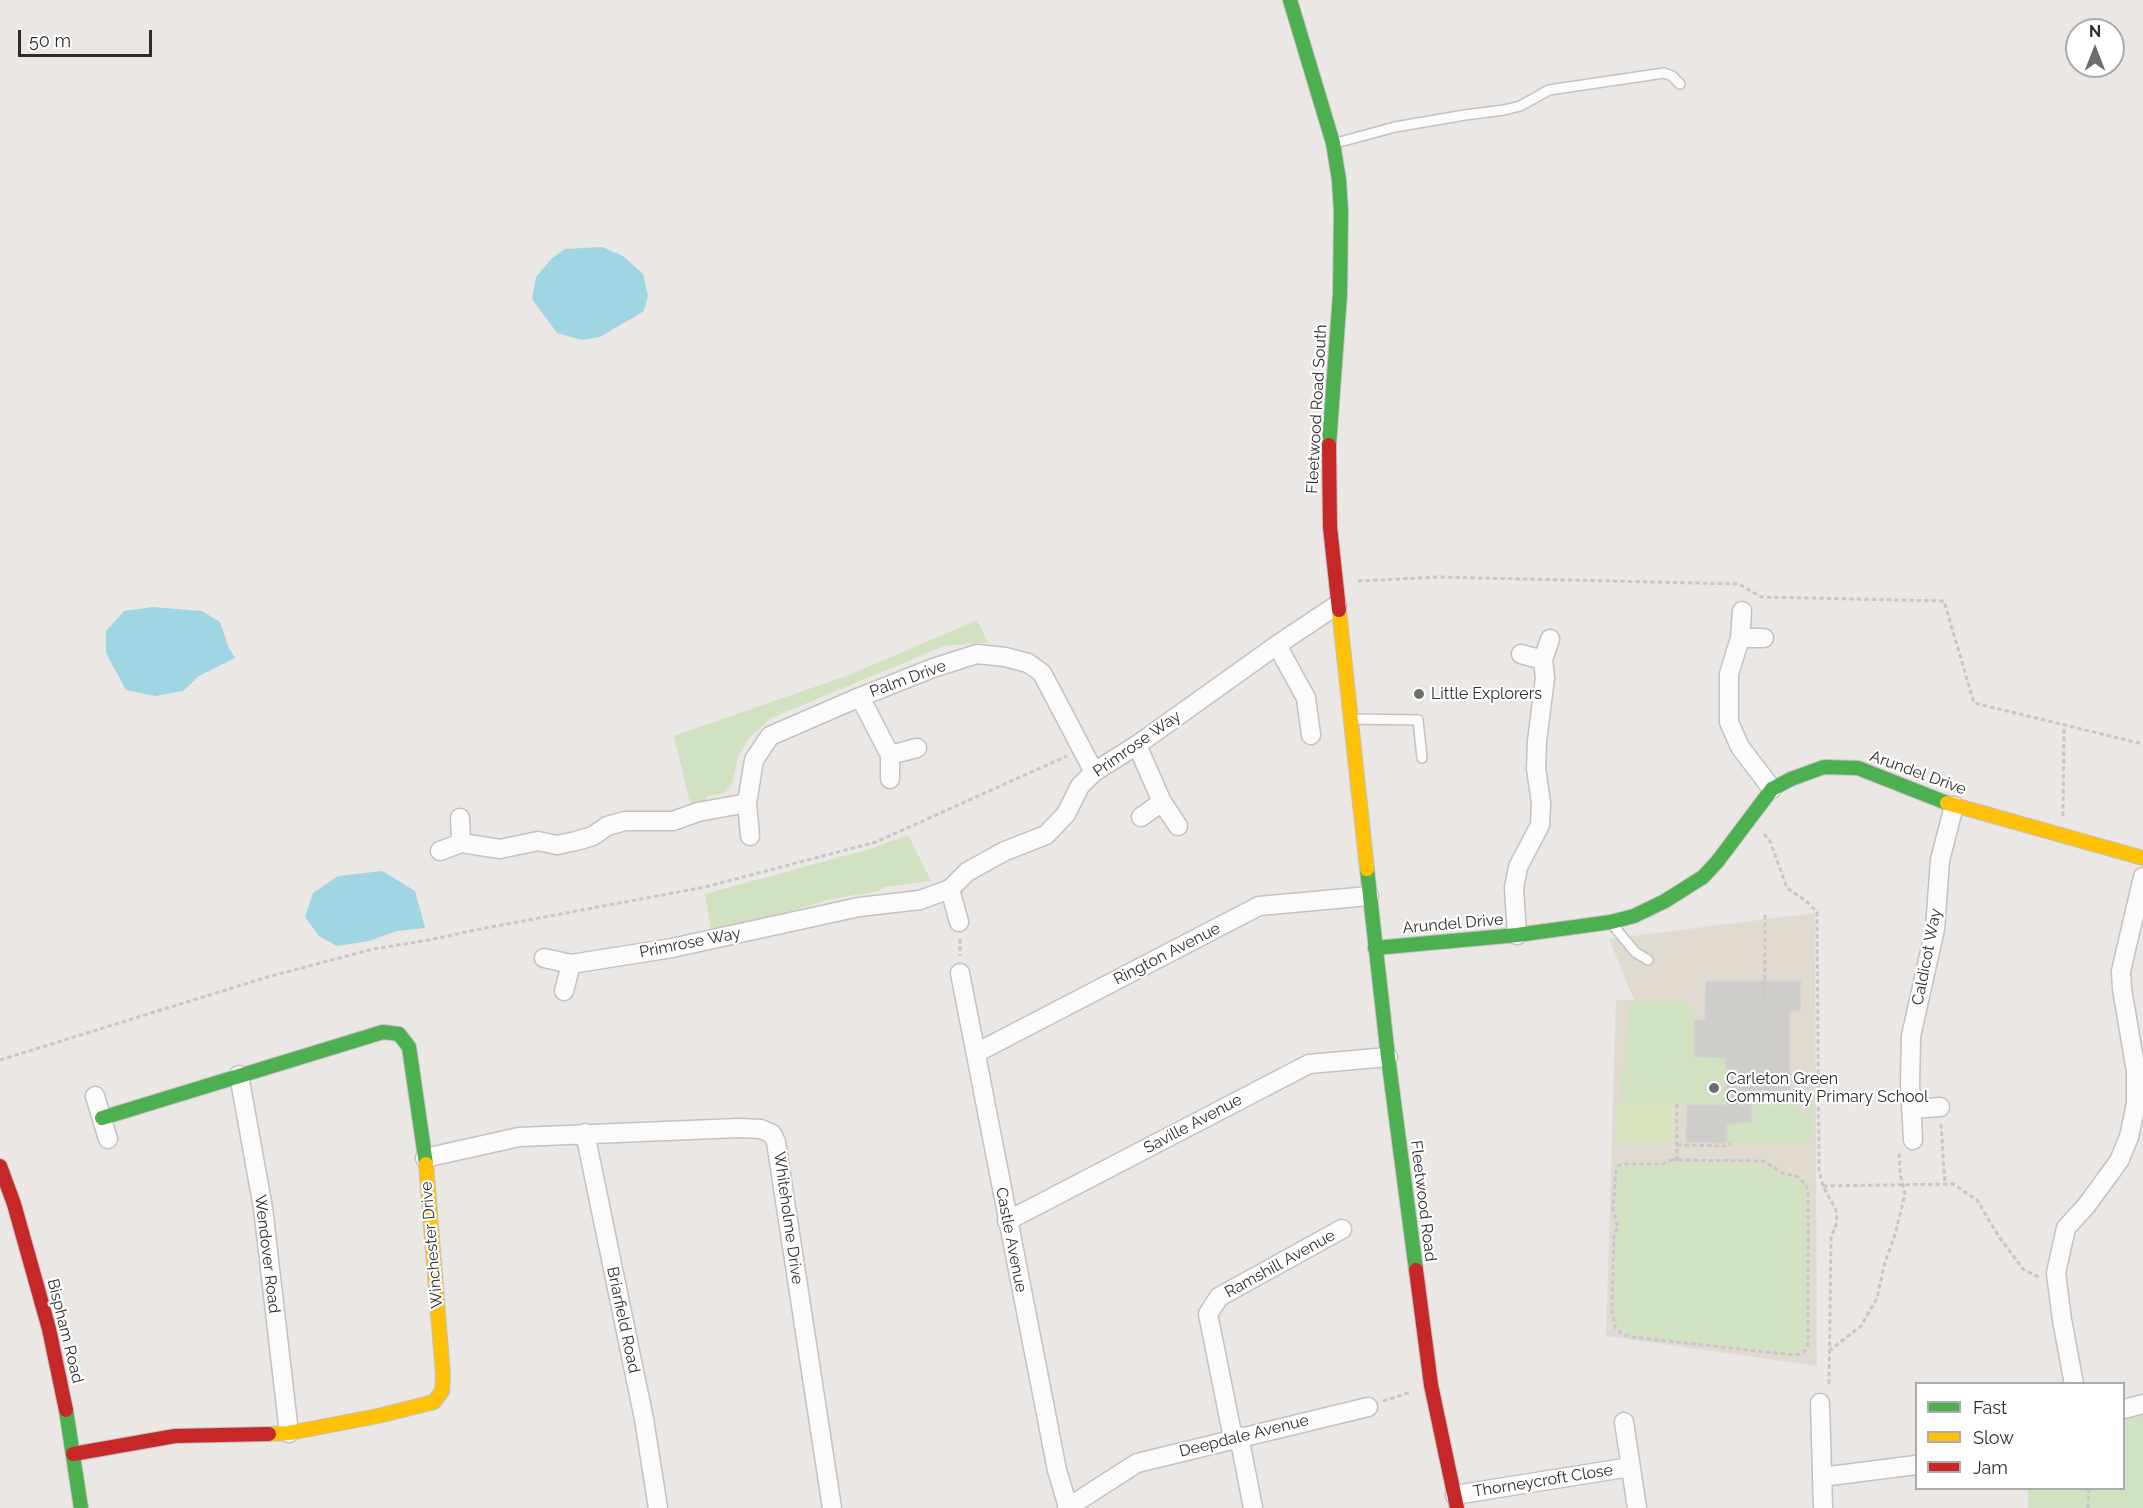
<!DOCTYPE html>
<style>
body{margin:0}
#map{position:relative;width:2143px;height:1508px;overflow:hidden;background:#eae7e4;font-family:Raleway,sans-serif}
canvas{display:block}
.legend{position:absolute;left:1915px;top:1382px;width:210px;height:108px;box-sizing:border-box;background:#fff;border:2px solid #ababab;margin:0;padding:8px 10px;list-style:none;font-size:18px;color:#2d2d2d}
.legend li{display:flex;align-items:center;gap:12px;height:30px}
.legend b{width:30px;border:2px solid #ababab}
.north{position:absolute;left:2065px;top:18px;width:60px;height:60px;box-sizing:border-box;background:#fff;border:2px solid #ababab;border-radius:50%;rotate:0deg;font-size:16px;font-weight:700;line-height:24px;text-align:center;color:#2d2d2d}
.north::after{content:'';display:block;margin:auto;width:21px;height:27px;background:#6f6e6d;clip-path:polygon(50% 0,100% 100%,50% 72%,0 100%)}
.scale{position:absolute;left:18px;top:30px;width:134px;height:27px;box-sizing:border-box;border:3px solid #2d2d2d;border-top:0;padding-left:8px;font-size:18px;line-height:21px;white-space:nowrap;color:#2d2d2d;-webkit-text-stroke:4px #fff;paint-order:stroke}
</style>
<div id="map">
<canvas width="2143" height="1508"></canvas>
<ul class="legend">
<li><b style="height:8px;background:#4caf50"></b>Fast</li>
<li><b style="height:8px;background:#ffc107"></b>Slow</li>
<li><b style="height:8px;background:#c62828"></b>Jam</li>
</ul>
<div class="north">N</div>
<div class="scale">50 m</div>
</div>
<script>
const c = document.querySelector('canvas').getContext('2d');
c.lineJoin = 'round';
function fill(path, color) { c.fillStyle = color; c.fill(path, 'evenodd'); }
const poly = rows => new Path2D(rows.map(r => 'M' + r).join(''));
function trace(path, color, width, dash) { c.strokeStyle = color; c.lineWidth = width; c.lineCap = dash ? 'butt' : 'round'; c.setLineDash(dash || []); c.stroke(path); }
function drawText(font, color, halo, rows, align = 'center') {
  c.font = font + ' Raleway,sans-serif'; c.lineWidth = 4.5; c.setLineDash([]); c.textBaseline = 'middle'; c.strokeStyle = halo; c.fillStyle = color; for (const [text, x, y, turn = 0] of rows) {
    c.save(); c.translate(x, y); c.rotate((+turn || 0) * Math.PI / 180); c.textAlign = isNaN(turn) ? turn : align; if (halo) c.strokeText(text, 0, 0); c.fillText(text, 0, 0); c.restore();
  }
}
fill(poly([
 [1815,913,1817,1366,1606,1336,1616,1000,1634,1000,1609,939]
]), '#e0dad1');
fill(poly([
 [977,620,988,643,972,643,944,646,771,718,748,739,738,757,732,784,725,793,707,796,706,802,694,805,690,803,674,736,852,674],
 [908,835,931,881,883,887,879,891,831,899,735,928,711,929,705,894,873,848],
 [1688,1000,1688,1009,1694,1010,1694,1057,1726,1058,1726,1105,1623,1104,1620,1080,1623,1073,1629,1013,1634,1001],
 [1751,1091,1768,1096,1793,1096,1794,1100,1799,1101,1799,1115,1807,1115,1808,1101,1813,1101,1813,1136,1810,1137,1810,1142,1726,1143,1727,1124,1751,1122],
 [1669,1163,1762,1165,1780,1175,1802,1182,1806,1190,1807,1340,1804,1349,1797,1353,1631,1335,1617,1326,1614,1316,1616,1234,1620,1229,1615,1201,1617,1195,1618,1168,1624,1166,1666,1166],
 [2143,1412,2143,1508,2028,1508,2028,1489,2124,1488,2124,1417]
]), '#d0e2c1');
fill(poly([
 [1673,1103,1673,1143,1616,1143,1616,1104]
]), '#d9e5c0');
fill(poly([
 [602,247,623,256,643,274,648,296,644,311,600,337,582,340,557,333,532,299,536,277,551,259,565,249],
 [153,607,202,611,220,622,228,646,235,658,199,676,183,691,155,696,126,690,106,653,106,631,124,611],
 [382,871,415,891,425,928,397,931,369,941,337,946,319,936,305,917,313,893,338,876]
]), '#a0d6e3');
const building = poly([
 [1706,981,1801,981,1800,1011,1790,1011,1790,1096,1751,1096,1751,1122,1727,1124,1726,1143,1686,1142,1687,1105,1726,1105,1726,1058,1694,1057,1694,1020,1705,1020,1706,981]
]);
fill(building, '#cfcdca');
trace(building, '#d5d3d0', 1.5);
const lane = poly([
 [1336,143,1395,127,1465,115,1504,110,1520,106,1549,90,1664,73,1672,76,1680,84],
 [1352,719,1418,720,1422,758],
 [1612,924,1635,952,1648,960]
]);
const street = poly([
 [1742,611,1740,638,1729,674,1729,722,1740,747,1772,789],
 [1740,638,1764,638],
 [1277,645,1306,698,1311,735],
 [1543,660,1550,639],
 [860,697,890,755,890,779],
 [1137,745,1162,802,1178,826],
 [890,755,917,748],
 [1141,817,1162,802],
 [460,818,461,843,500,849,538,841,557,845,576,841,593,836,607,826,625,821,673,821,698,812,747,803],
 [750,836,747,803,754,760,770,736,860,697,933,668,977,654,1005,657,1028,663,1042,673,1094,772],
 [440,851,461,843],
 [950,889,959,922],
 [1517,935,1514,888,1518,867,1540,825,1541,803,1536,768,1537,741,1545,678,1543,660,1521,654],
 [544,958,571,964],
 [960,973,1057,1470,1068,1507],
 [564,991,571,964,672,948,859,907,920,900,950,889,967,872,1005,851,1046,835,1066,814,1080,786,1094,772,1137,745,1277,645,1337,605],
 [976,1053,1259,906,1369,896],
 [239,1075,263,1208,289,1433],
 [95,1096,108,1139],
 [1911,1109,1940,1107],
 [585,1133,644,1419,658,1508],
 [1913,1140,1910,1084,1911,1036,1935,929,1940,860,1954,806],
 [425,1158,519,1137,739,1128,761,1129,772,1134,776,1142,832,1508],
 [1007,1221,1309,1064,1388,1057],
 [2074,1384,2062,1320,2056,1273,2066,1228,2086,1206,2119,1161,2129,1137,2136,1104,2136,1071,2122,989,2121,971,2143,877],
 [1820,1403,1823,1508],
 [2124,1409,2143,1404],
 [1624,1422,1637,1508],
 [1239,1436,1253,1508],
 [1233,1438,1208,1314,1219,1297,1342,1229],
 [1822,1477,1916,1465],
 [1455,1495,1630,1467],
 [1067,1508,1137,1463,1368,1407]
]);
const fast = poly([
 [1290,0,1333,143,1339,180,1341,212,1340,294,1329,445],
 [1367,869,1388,1057,1416,1270],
 [1375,948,1517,935,1611,922,1634,916,1665,901,1703,877,1717,862,1772,789,1791,779,1824,767,1858,768,1947,803],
 [102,1118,383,1032,399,1034,409,1047,426,1164],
 [66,1410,81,1508]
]);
const slow = poly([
 [1339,610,1367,869],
 [1947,803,2143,858],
 [269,1434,289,1433,378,1416,434,1402,442,1391,443,1375,426,1164]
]);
const jam = poly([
 [1329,445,1330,527,1339,610],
 [0,1166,14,1204,49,1329,66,1410],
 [1416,1270,1431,1385,1457,1508],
 [73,1454,175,1436,269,1434]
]);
trace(lane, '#c3c2c2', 12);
trace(street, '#c3c2c2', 21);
trace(fast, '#c3c2c2', 16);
trace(slow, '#c3c2c2', 16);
trace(jam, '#c3c2c2', 16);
trace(poly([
 [1358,581,1438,577,1739,584,1761,597,1944,601,1974,703,2143,744],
 [2063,816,2064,724],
 [1764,834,1770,841,1787,888,1806,901,1817,912,1819,1171,1823,1186,1836,1210,1837,1222,1831,1238,1829,1387],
 [1765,915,1765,1004],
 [960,939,960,956],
 [0,1060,264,978,373,949,429,940,475,930,705,887,876,842,1067,756],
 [1941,1124,1945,1185],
 [1677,1145,1729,1146,1731,1143],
 [1671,1160,1763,1161,1783,1173,1798,1177,1806,1185,1808,1191,1808,1343,1806,1350,1800,1354,1794,1355,1632,1337,1622,1334,1615,1327,1612,1310,1614,1233,1618,1228,1613,1209,1616,1171,1618,1166,1622,1164,1663,1164,1671,1160],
 [1677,1161,1677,1103],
 [1823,1186,1953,1184,1977,1200,1999,1237,2024,1270,2039,1277],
 [1829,1351,1861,1326,1877,1298,1885,1262,1895,1235,1905,1194,1900,1173,1899,1152],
 [1383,1401,1411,1392],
 [2088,1508,2089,1488]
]), '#c7c7c7', 3, [4.5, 3]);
trace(lane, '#fcfbfb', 9);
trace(street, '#fcfbfb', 18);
trace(fast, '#4caf50', 14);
trace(slow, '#ffc107', 14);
trace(jam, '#c62828', 14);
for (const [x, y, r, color] of [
 [1419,694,6,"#6f6e6d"],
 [1714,1088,6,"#6f6e6d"]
]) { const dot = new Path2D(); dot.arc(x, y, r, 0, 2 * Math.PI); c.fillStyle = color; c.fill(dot); trace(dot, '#fff', 2); }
drawText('16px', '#2d2d2d', '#fff', [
 ["Fleetwood Road South",1317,409,-87],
 ["Palm Drive",908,679,-20],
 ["Primrose Way",1137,744,-35],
 ["Arundel Drive",1918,773,20],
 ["Arundel Drive",1453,924,-5],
 ["Primrose Way",690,943,-11],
 ["Rington Avenue",1167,954,-27],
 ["Caldicot Way",1927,957,-79],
 ["Saville Avenue",1193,1124,-28],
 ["Fleetwood Road",1423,1201,83],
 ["Whiteholme Drive",788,1218,82],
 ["Castle Avenue",1011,1240,79],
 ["Winchester Drive",432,1245,-95],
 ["Wendover Road",267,1254,83],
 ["Ramshill Avenue",1280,1264,-29],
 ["Briarfield Road",623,1320,78],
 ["Bispham Road",65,1331,76],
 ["Deepdale Avenue",1244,1436,-14],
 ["Thorneycroft Close",1543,1481,-9]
]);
drawText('16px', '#2d2d2d', '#fff', [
 ["Little Explorers",1431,694],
 ["Carleton Green",1726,1079],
 ["Community Primary School",1726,1097]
], 'left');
</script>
